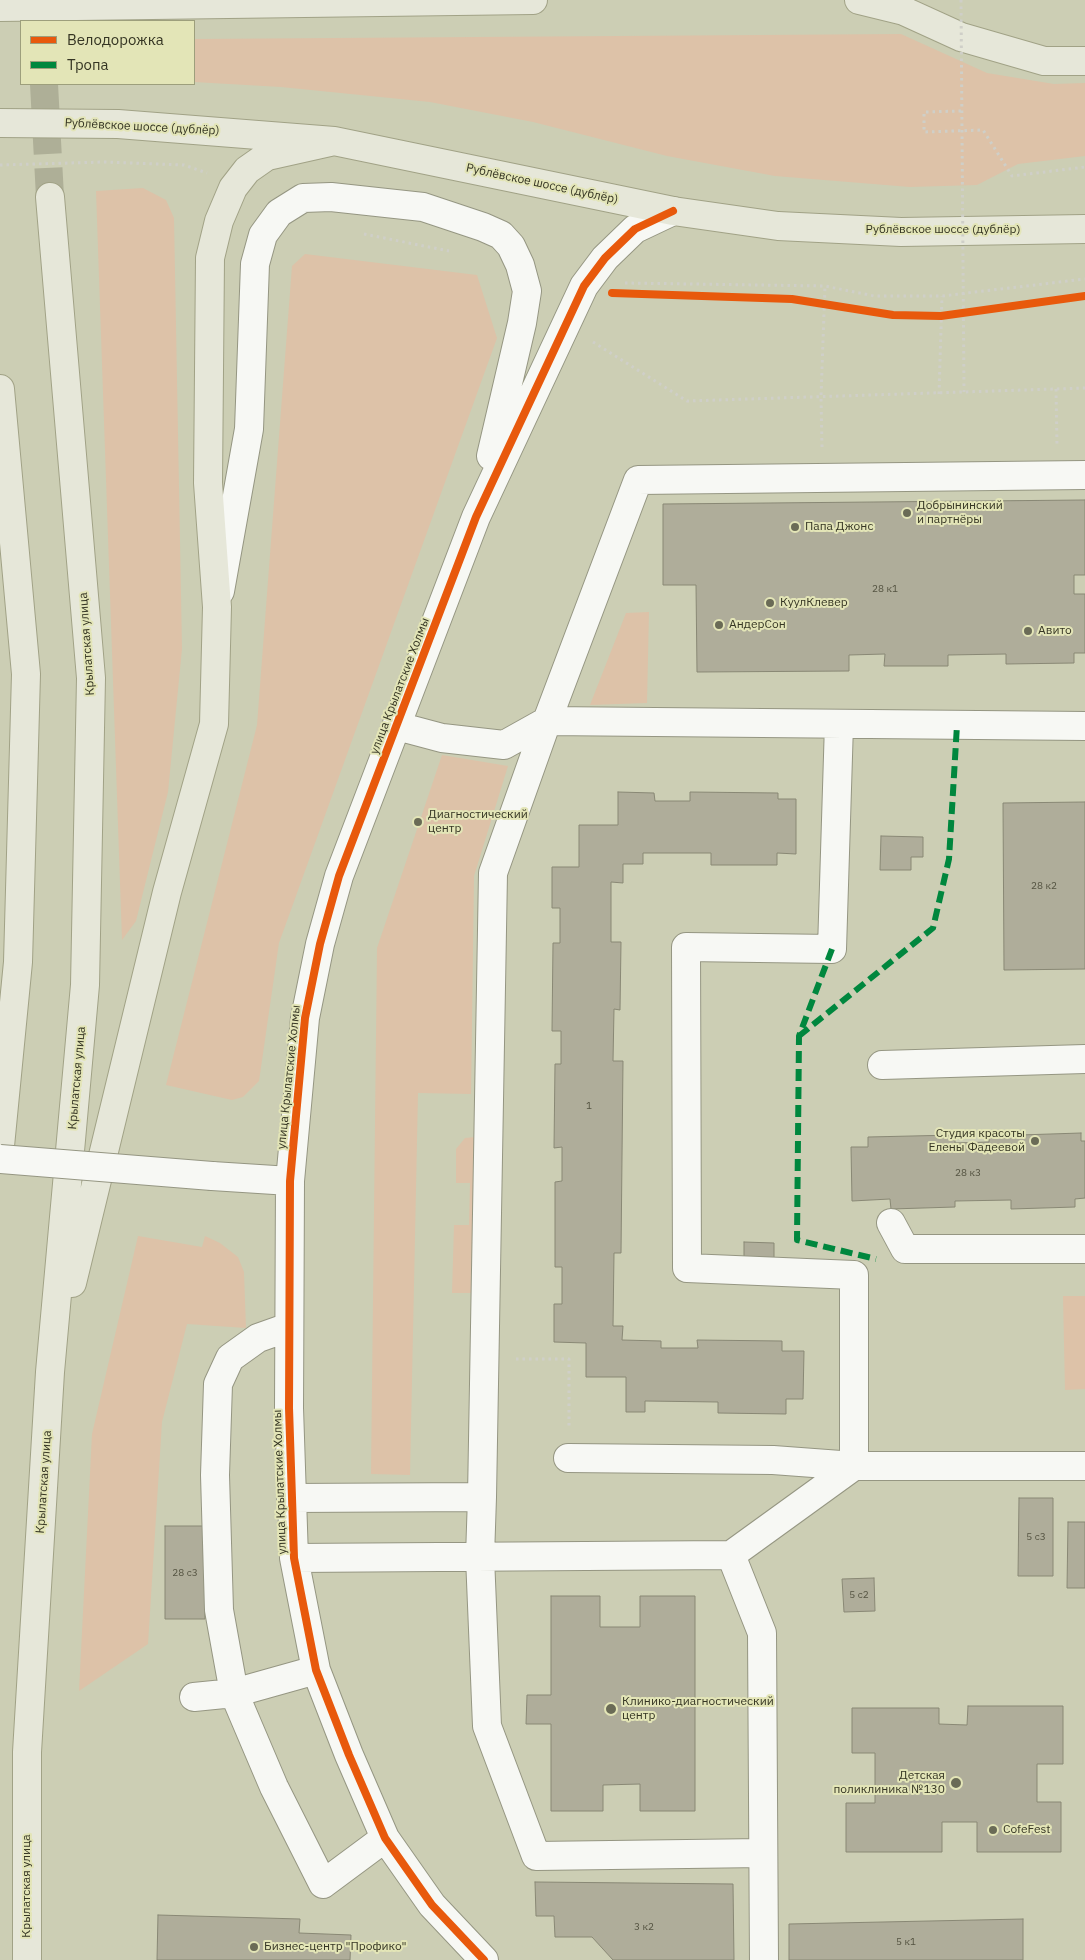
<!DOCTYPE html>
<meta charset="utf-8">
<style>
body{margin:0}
#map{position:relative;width:1085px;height:1960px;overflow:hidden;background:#ccceb4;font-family:"IBM Plex Sans",sans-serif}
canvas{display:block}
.legend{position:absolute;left:20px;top:20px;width:175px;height:65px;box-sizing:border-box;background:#e3e5b7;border:1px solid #9d9f7c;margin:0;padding:6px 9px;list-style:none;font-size:15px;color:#353523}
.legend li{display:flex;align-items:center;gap:10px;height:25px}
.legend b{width:25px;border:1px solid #9d9f7c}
</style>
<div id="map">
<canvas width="1085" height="1960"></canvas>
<ul class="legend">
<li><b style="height:6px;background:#e8590c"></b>Велодорожка</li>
<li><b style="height:6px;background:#00873e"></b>Тропа</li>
</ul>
</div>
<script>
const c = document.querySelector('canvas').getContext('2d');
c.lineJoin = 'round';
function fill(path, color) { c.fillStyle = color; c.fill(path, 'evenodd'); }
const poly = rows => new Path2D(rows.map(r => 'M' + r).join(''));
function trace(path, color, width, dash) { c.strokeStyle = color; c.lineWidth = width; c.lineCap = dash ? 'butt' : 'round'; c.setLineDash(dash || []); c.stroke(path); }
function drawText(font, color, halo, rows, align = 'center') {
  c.font = font + ' "IBM Plex Sans",sans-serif'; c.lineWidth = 4; c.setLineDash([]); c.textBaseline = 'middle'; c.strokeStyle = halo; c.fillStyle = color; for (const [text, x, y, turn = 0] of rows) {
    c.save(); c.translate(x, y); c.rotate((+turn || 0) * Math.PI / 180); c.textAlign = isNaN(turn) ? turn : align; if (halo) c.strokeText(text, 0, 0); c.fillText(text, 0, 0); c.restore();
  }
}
fill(poly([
 [901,34,987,73,1054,84,1085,83,1085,156,1018,164,977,185,910,187,775,176,667,156,533,122,430,102,281,87,194,82,194,39],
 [143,188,166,200,174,218,182,649,168,792,136,921,122,940,96,191],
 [305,254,477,275,497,338,279,943,259,1081,243,1097,232,1100,166,1085,257,725,292,266],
 [649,612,647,703,590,705,626,613],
 [442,755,508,766,474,876,471,1094,418,1093,410,1475,371,1474,377,948],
 [475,1137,473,1293,452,1293,454,1225,469,1225,470,1183,456,1183,456,1149,465,1138],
 [138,1236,202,1247,205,1236,220,1243,238,1257,244,1272,246,1328,187,1324,162,1422,148,1644,79,1691,92,1434],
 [1063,1296,1085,1296,1085,1389,1065,1390]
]), '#ddc2a8');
const building = poly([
 [1085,500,1085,575,1074,575,1074,594,1085,594,1085,653,1074,653,1074,663,1006,664,1006,654,948,655,948,666,884,666,885,654,849,655,849,671,697,672,696,585,663,585,663,504,1085,500],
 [618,792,654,793,655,801,690,801,690,792,778,793,778,799,796,799,796,854,777,853,777,865,711,865,711,853,643,853,643,864,623,864,623,883,611,882,611,942,621,942,620,1010,614,1009,613,1061,623,1061,621,1253,614,1253,613,1326,623,1326,622,1340,661,1341,661,1348,698,1348,697,1340,782,1341,782,1351,804,1351,803,1399,786,1399,786,1414,718,1413,718,1402,645,1401,645,1412,626,1412,626,1377,586,1377,586,1343,554,1342,554,1304,562,1304,562,1267,555,1267,555,1182,562,1181,562,1147,554,1148,555,1064,561,1064,561,1031,552,1031,553,943,560,943,560,908,552,908,552,867,579,867,579,825,618,825,618,792],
 [1085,802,1085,969,1004,970,1003,803,1085,802],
 [881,836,923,837,923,857,911,857,911,870,880,870,881,836],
 [1081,1133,1081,1141,1085,1141,1085,1198,1075,1199,1075,1207,1011,1209,1011,1200,955,1201,955,1207,891,1209,890,1199,852,1201,851,1147,868,1147,868,1137,955,1135,955,1143,989,1142,989,1136,1081,1133],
 [744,1242,774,1243,774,1261,744,1260,744,1242],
 [1019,1498,1053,1498,1053,1576,1018,1576,1019,1498],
 [1068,1522,1085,1522,1085,1588,1067,1588,1068,1522],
 [165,1526,205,1526,205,1619,165,1619,165,1526],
 [874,1578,875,1611,844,1612,842,1579,874,1578],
 [551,1596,600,1596,600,1627,640,1627,640,1596,695,1596,695,1811,640,1811,640,1784,603,1785,603,1811,551,1811,551,1724,526,1724,527,1695,551,1695,551,1596],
 [968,1706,1063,1706,1063,1764,1037,1764,1037,1802,1061,1802,1061,1852,977,1852,977,1822,942,1822,942,1852,846,1852,846,1803,875,1803,875,1753,852,1753,852,1708,939,1708,939,1724,967,1725,968,1706],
 [535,1882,733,1884,734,1960,613,1960,592,1937,555,1937,554,1916,536,1916,535,1882],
 [158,1915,300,1919,299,1933,351,1935,350,1960,157,1960,158,1915],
 [1023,1919,1023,1960,789,1960,789,1924,1023,1919]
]);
fill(building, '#afad9a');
trace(building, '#898875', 1);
trace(poly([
 [44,84,50,197]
]), '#aeaf97', 28, [28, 14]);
const minor = poly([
 [220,591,249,429,255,264,263,235,279,213,303,198,331,197,423,207,483,227,501,235,511,246,520,265,527,291,522,323,491,456],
 [397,726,442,738,504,745,547,721,1085,726],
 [882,1065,1085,1059],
 [212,1176,290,1181],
 [891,1223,905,1249,1085,1249],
 [289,1327,258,1338,230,1358,218,1384,215,1475,219,1610,234,1693,316,1670],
 [568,1458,773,1460,854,1466,1085,1466],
 [482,1497,480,1557,487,1726,536,1856,762,1853],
 [291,1498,482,1497,493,873,547,721,638,480,1085,475],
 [731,1555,762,1633,764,1960],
 [294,1558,731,1555,854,1466,854,1275,687,1268,686,947,832,949,839,724],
 [194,1697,234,1693,274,1787,323,1884,385,1838],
 [484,1960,432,1905,385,1838,349,1755,316,1670,294,1558,289,1408,290,1181,305,1018,320,944,339,876,476,517,584,286,605,258,635,229,673,211]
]);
const major = poly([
 [859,0,904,11,961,37,1044,61,1085,61],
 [0,7,533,0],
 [0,123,118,124,334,141,673,211,778,226,901,232,1085,229],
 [0,389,26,674,18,962,0,1146],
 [72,1283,167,892,214,724,217,607,208,483,210,258,219,221,233,188,247,170,267,156,334,141],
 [27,1960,27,1752,50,1372,85,985,91,678,50,197]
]);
trace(minor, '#959682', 30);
trace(major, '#a1a286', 30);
trace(poly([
 [961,111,924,112,924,132,983,130,1012,176,1085,167],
 [0,165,104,162,184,165,207,173],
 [364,234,449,251],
 [625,283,825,286,874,296,942,296,1085,279],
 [593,342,687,401,1085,388],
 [1056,389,1057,446],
 [939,394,942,296],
 [822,447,821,397,825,286],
 [516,1359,569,1359,569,1427]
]), '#cfcfc8', 3, [2.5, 4]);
trace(minor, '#f7f8f4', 28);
trace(major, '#e6e7d9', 28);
const minorBridge = poly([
 [0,1159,212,1176]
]);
trace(minorBridge, '#959682', 30, []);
trace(poly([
 [961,0,964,392]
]), '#cfcfc8', 3, [2.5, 4]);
trace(minorBridge, '#f7f8f4', 28);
trace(poly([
 [832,949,799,1036,797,1240,876,1259],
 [799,1036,933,928,949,859,957,725]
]), '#00873e', 6, [12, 6]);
trace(poly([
 [612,293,792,299,893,315,941,316,1085,296],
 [484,1960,432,1905,385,1838,349,1755,316,1670,294,1558,289,1408,290,1181,305,1018,320,944,339,876,476,517,584,286,605,258,635,229,673,211]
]), '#e8590c', 8);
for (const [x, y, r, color] of [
 [907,513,5,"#6a6b56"],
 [795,527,5,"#6a6b56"],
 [770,603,5,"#6a6b56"],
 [719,625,5,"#6a6b56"],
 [1028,631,5,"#6a6b56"],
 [418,822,5,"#6a6b56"],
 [1035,1141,5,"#6a6b56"],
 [611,1709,6,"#6a6b56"],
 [956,1783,6,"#6a6b56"],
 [993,1830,5,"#6a6b56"],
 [254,1947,5,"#6a6b56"]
]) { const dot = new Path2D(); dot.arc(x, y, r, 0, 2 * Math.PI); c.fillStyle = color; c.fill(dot); trace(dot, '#e3e5b7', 2); }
drawText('10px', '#545341', null, [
 ["28 к1",885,589],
 ["28 к2",1044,886],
 ["1",589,1106],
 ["28 к3",968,1173],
 ["5 с3",1036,1537],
 ["28 с3",185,1573],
 ["5 с2",859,1595],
 ["3 к2",644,1927],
 ["5 к1",906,1942]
]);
drawText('12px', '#353523', '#e3e5b7', [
 ["Рублёвское шоссе (дублёр)",142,127,3],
 ["Рублёвское шоссе (дублёр)",542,184,12],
 ["Рублёвское шоссе (дублёр)",943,230],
 ["Крылатская улица",87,644,-94],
 ["улица Крылатские Холмы",400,686,-69],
 ["улица Крылатские Холмы",289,1077,-84],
 ["Крылатская улица",77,1078,-85],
 ["Крылатская улица",44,1482,-86],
 ["улица Крылатские Холмы",280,1482,-92],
 ["Крылатская улица",27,1886,-90]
]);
drawText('12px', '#353523', '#e3e5b7', [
 ["Добрынинский",917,506],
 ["и партнёры",917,520],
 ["Папа Джонс",805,527],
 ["КуулКлевер",780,603],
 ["АндерСон",729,625],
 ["Авито",1038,631],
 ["Диагностический",428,815],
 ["центр",428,829],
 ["Студия красоты",1025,1134,"right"],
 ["Елены Фадеевой",1025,1148,"right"],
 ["Клинико-диагностический",622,1702],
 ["центр",622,1716],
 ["Детская",945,1776,"right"],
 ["поликлиника №130",945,1790,"right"],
 ["CofeFest",1003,1830],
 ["Бизнес-центр \"Профико\"",264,1947]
], 'left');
</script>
